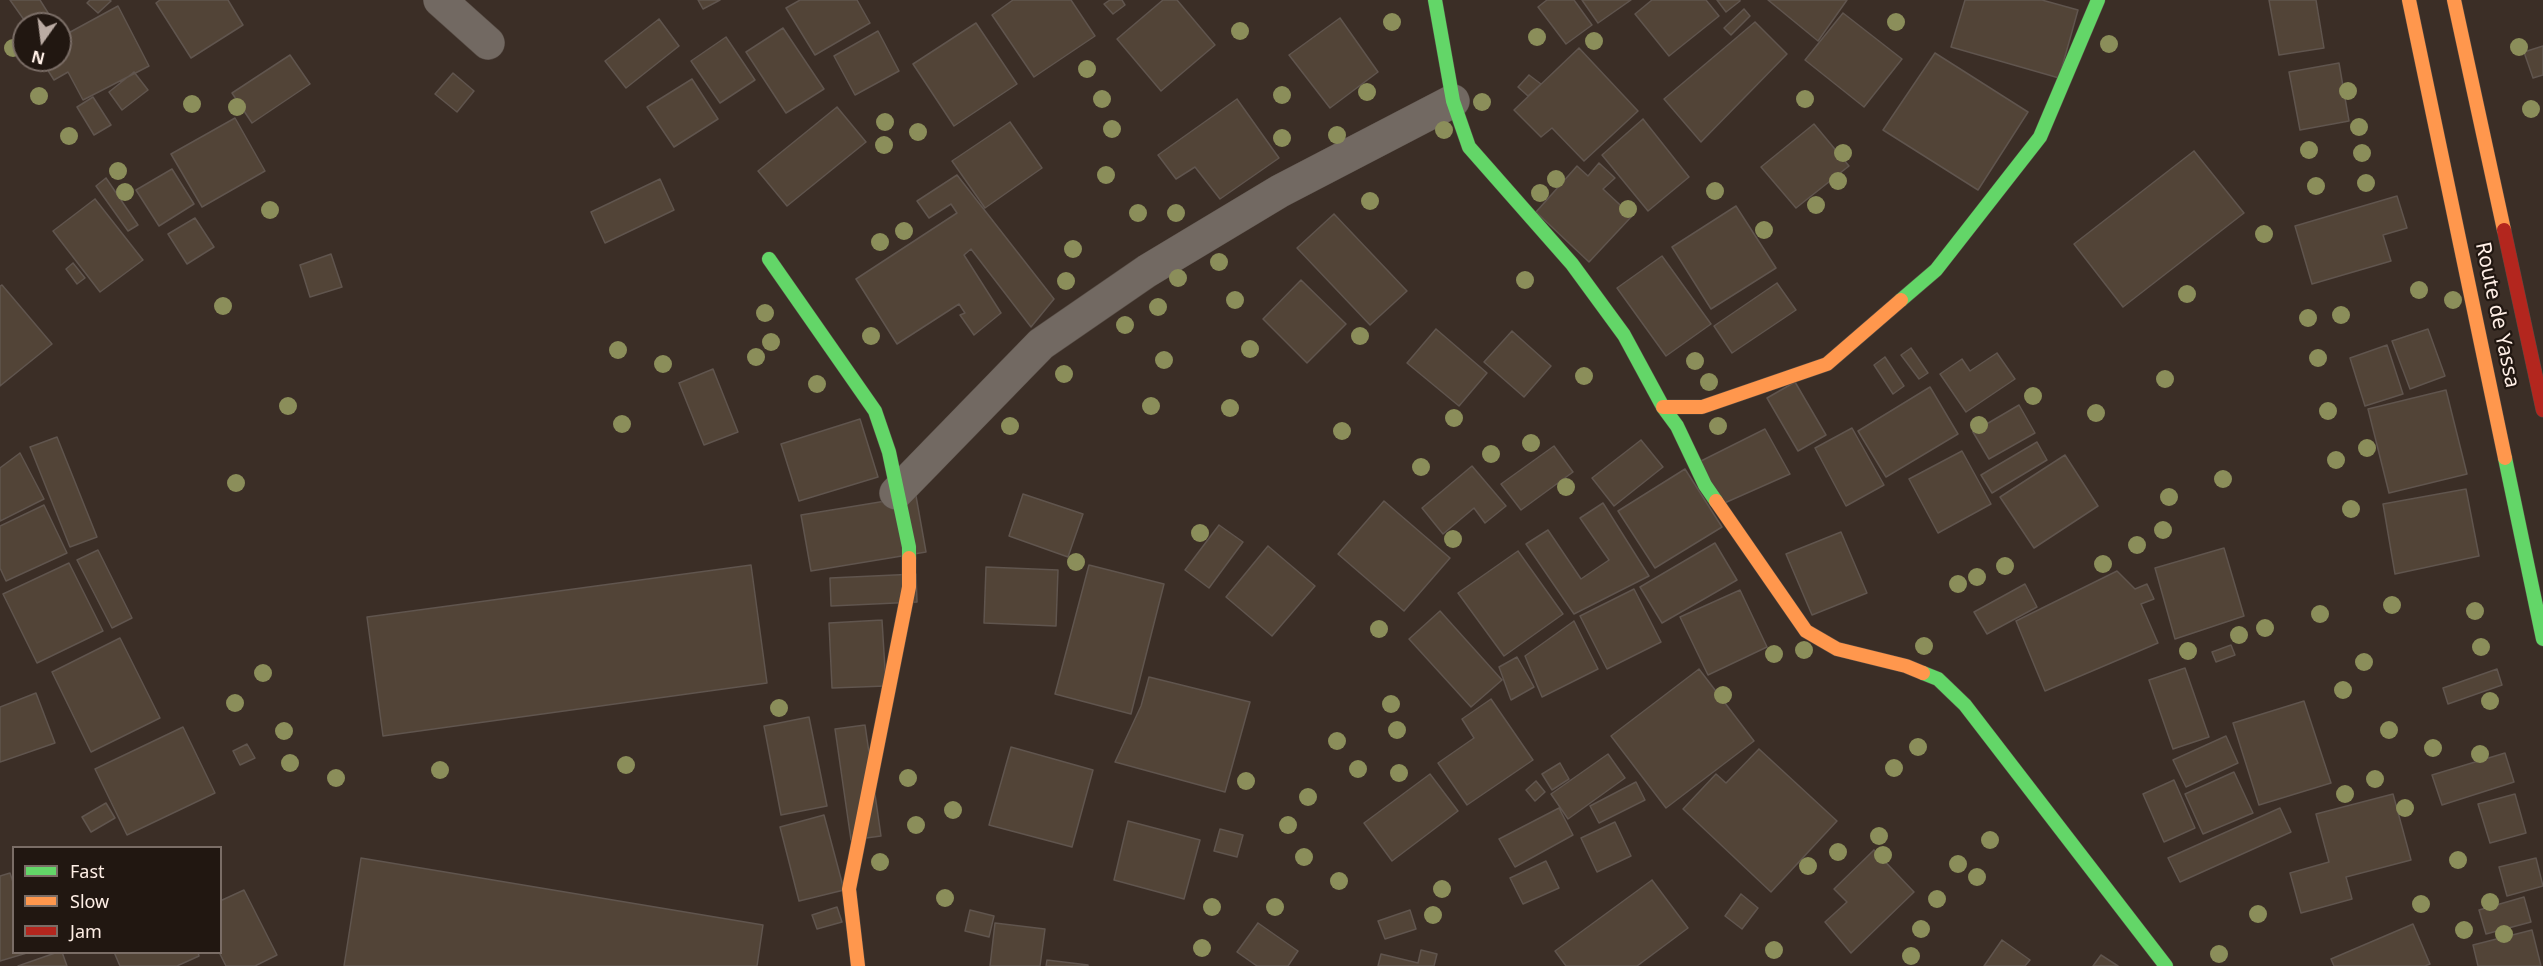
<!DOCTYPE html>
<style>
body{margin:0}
#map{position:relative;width:2543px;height:966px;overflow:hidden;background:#3b2e26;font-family:"Noto Sans",sans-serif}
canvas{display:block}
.legend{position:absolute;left:12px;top:846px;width:210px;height:108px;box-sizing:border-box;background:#211711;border:2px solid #7a6d66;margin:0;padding:8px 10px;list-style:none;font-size:18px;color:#ffefe6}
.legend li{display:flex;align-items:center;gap:12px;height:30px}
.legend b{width:30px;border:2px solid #7a6d66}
.north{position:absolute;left:12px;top:12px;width:60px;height:60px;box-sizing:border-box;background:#211711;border:2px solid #7a6d66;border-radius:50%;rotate:194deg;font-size:16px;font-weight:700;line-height:24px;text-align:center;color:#ffefe6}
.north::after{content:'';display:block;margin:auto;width:21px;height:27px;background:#baaba3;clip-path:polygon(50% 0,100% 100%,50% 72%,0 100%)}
</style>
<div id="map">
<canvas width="2543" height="966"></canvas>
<ul class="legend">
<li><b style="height:8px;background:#63d668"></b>Fast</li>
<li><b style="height:8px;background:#ff974d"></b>Slow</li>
<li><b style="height:8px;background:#b3261e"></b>Jam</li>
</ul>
<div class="north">N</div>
</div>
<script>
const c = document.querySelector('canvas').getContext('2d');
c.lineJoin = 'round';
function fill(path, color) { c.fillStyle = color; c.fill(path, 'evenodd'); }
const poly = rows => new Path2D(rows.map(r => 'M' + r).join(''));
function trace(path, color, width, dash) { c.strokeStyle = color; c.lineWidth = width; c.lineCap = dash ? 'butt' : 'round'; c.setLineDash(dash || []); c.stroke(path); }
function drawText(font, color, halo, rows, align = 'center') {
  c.font = font + ' "Noto Sans",sans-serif'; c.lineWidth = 4.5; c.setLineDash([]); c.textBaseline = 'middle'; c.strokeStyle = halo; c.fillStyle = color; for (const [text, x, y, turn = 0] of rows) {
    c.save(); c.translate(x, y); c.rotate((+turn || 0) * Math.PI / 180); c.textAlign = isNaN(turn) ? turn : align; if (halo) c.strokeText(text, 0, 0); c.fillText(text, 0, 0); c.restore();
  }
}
const building = poly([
 [10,0,40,0,55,24,27,24,10,0],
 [90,0,109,0,111,1,98,13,87,3,90,0],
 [160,0,228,0,243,25,191,58,156,3,160,0],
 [698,0,720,0,703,9,698,0],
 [800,0,857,0,870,23,815,55,786,8,800,0],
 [1013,0,1071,0,1095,36,1034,77,992,15,1013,0],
 [1110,0,1122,0,1125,5,1113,14,1104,4,1110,0],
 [1163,0,1177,0,1215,45,1161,91,1117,39,1163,0],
 [1547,0,1574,0,1592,25,1566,44,1538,7,1547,0],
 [1582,0,1631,0,1598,23,1582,0],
 [1652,0,1706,0,1719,16,1669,56,1635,14,1652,0],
 [1717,0,1740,0,1740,1,1726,12,1717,0],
 [1768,0,1847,0,1818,41,1768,0],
 [1965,0,2042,0,2078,10,2059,78,1951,47,1965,0],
 [2269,0,2316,0,2324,48,2279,55,2269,0],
 [118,6,149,66,83,100,68,72,54,80,42,61,60,60,60,32,63,36,118,6],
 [1744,9,1750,16,1731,35,1724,28,1744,9],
 [1843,13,1902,59,1864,107,1805,60,1843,13],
 [1340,18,1378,72,1330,108,1289,55,1340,18],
 [659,19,679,46,626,88,605,61,659,19],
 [1755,22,1787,54,1701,142,1664,99,1755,22],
 [976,23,1017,84,954,126,913,64,976,23],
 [783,28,824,89,786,113,746,52,783,28],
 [878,31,899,71,855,95,834,56,878,31],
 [726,37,755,80,720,103,691,61,726,37],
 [2543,46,2543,75,2533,78,2524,52,2543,46],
 [1579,48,1638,111,1584,161,1552,128,1541,137,1514,110,1579,48],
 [1935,53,2028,112,1978,190,1883,130,1935,53],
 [290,55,310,84,252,123,232,93,290,55],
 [2339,63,2349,121,2300,130,2289,72,2339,63],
 [134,72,148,90,122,110,109,92,134,72],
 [453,73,474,91,457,112,435,94,453,73],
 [1529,75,1541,84,1528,96,1518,87,1529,75],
 [692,79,718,119,674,147,647,107,692,79],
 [93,97,111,125,94,135,77,107,93,97],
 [1237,99,1279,158,1220,199,1195,167,1176,179,1158,155,1237,99],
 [837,107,866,142,787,206,758,171,837,107],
 [235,118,265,171,202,207,171,154,235,118],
 [1643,119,1689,177,1648,211,1602,155,1643,119],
 [1010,122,1042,168,985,208,952,161,1010,122],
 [1814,124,1849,166,1796,208,1761,167,1814,124],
 [2194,151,2244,213,2123,307,2074,244,2194,151],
 [1599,163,1615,178,1603,189,1632,216,1589,262,1536,212,1577,166,1588,176,1599,163],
 [172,169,194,204,159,226,136,190,172,169],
 [957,175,1054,299,1031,327,971,249,964,255,1001,313,974,335,960,315,965,313,959,304,897,344,856,279,957,213,951,204,929,218,917,201,957,175],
 [106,178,138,225,128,231,96,186,106,178],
 [660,179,674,210,605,243,591,212,660,179],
 [2397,196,2407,228,2383,235,2391,261,2312,284,2295,226,2397,196],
 [95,199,143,260,100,292,53,231,95,199],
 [1736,206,1776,268,1711,309,1672,247,1736,206],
 [1334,214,1407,291,1370,325,1297,248,1334,214],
 [195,218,214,247,187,264,168,234,195,218],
 [331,254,342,287,310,297,300,265,331,254],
 [1662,256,1711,324,1666,356,1617,288,1662,256],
 [73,263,85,278,77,284,66,269,73,263],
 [1301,280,1346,324,1307,363,1263,319,1301,280],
 [1777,283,1796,310,1732,353,1714,326,1777,283],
 [2,285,52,344,0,386,0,286,2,285],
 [1436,329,1487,373,1459,406,1407,363,1436,329],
 [2428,329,2445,376,2410,389,2392,341,2428,329],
 [1512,331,1551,366,1524,397,1484,362,1512,331],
 [2387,345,2403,394,2365,406,2350,358,2387,345],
 [1911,348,1928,373,1919,379,1901,355,1911,348],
 [1997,353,2015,379,1966,412,1940,374,1962,359,1970,371,1997,353],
 [1885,357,1904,386,1893,394,1874,365,1885,357],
 [713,369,738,432,704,445,679,383,713,369],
 [1795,382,1826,435,1798,451,1767,398,1795,382],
 [1930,387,1958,434,1886,477,1858,431,1930,387],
 [2446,390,2467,474,2389,493,2368,409,2446,390],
 [2019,405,2035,433,1989,459,1973,432,2019,405],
 [860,419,878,477,799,501,781,444,860,419],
 [1852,428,1884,485,1846,506,1815,448,1852,428],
 [1765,429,1790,474,1720,505,1699,462,1765,429],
 [57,437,97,537,70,547,30,447,57,437],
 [1641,440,1663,467,1614,506,1592,478,1641,440],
 [2037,442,2047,460,1992,493,1981,475,2037,442],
 [1554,446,1573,472,1521,510,1501,484,1554,446],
 [1962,451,1991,504,1938,533,1909,479,1962,451],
 [20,453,44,499,0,521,0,468,20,453],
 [2065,455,2098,506,2034,548,2000,497,2065,455],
 [1472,466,1506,506,1485,523,1474,508,1443,534,1422,508,1472,466],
 [1685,469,1722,527,1655,568,1618,511,1685,469],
 [2466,489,2479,556,2395,574,2383,504,2466,489],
 [1023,494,1083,514,1068,557,1009,536,1023,494],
 [916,496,926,552,811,571,801,515,916,496],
 [1384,501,1450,558,1404,611,1338,554,1384,501],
 [1603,503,1649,576,1574,614,1526,544,1548,530,1581,579,1609,560,1580,518,1603,503],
 [44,505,67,553,6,581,0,568,0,526,44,505],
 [1219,525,1243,542,1209,588,1185,570,1219,525],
 [1841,532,1867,593,1812,615,1786,554,1841,532],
 [1715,543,1737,580,1662,623,1640,587,1715,543],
 [1268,546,1315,586,1272,636,1226,597,1268,546],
 [2224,548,2244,616,2175,639,2155,568,2224,548],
 [98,550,132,618,112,628,77,560,98,550],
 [1518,551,1563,614,1504,656,1458,593,1518,551],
 [69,563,103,631,37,663,3,594,69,563],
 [751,565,767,683,383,736,367,617,751,565],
 [1089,565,1164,584,1131,714,1055,694,1089,565],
 [986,567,1058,570,1056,626,984,623,986,567],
 [2117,571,2135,589,2147,584,2154,599,2141,604,2158,643,2045,691,2016,621,2117,571],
 [916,574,917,602,831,606,830,578,916,574],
 [2025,584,2037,607,1987,634,1974,612,2025,584],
 [1634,589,1661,642,1607,669,1580,616,1634,589],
 [1740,590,1767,647,1708,675,1680,617,1740,590],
 [1440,611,1502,680,1471,707,1409,639,1440,611],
 [882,620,886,686,832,688,829,623,882,620],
 [1574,621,1598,669,1542,697,1525,656,1574,621],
 [120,638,160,718,91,752,52,672,120,638],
 [2231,645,2235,655,2216,662,2212,652,2231,645],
 [1517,657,1534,687,1511,700,1499,667,1517,657],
 [2185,668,2209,737,2173,749,2149,680,2185,668],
 [1699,669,1754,741,1666,808,1611,736,1699,669],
 [2497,669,2502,685,2448,704,2443,688,2497,669],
 [1149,677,1250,702,1225,792,1115,762,1141,706,1149,677],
 [36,693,55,743,0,762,0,707,36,693],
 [1491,699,1533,760,1467,805,1438,763,1474,738,1462,719,1491,699],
 [2304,701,2331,783,2259,805,2233,723,2304,701],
 [809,717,827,806,781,815,764,726,809,717],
 [865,725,881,836,851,840,835,729,865,725],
 [183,727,215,793,127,835,95,769,183,727],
 [2226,736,2238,763,2186,787,2173,760,2226,736],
 [247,744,255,758,240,765,233,751,247,744],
 [1011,747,1093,770,1072,847,989,825,1011,747],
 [1759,749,1837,821,1771,892,1683,809,1716,774,1726,783,1759,749],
 [2505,753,2514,782,2442,805,2432,775,2505,753],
 [1608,754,1625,778,1568,819,1551,794,1608,754],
 [1560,763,1569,779,1552,790,1542,774,1560,763],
 [2234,772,2253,813,2203,834,2185,794,2234,772],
 [1430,774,1458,811,1392,861,1364,823,1430,774],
 [2174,780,2195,828,2164,842,2143,794,2174,780],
 [1536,781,1545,792,1535,801,1526,790,1536,781],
 [1636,782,1645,800,1599,823,1590,806,1636,782],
 [2393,794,2411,860,2346,877,2352,899,2301,913,2290,873,2329,862,2316,814,2393,794],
 [2515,794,2526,833,2490,843,2478,804,2515,794],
 [106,803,115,818,91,832,82,817,106,803],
 [1559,808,1573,835,1515,867,1499,839,1559,808],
 [2280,808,2291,832,2180,882,2168,858,2280,808],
 [824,815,844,890,799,901,780,827,824,815],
 [1128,821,1200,840,1184,899,1114,880,1128,821],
 [1615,822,1631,856,1597,872,1581,838,1615,822],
 [1220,829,1243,835,1237,857,1214,851,1220,829],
 [1874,850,1914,892,1851,953,1825,922,1847,902,1834,889,1874,850],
 [361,858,763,925,757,966,344,966,361,858],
 [2536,858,2543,886,2507,896,2499,867,2536,858],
 [1546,861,1559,888,1523,904,1510,878,1546,861],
 [10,873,14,885,14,952,30,952,0,961,0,876,10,873],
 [1652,880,1688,928,1637,966,1566,966,1555,951,1652,880],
 [244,890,277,955,255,966,226,966,219,952,220,901,244,890],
 [1741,894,1758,908,1742,929,1725,916,1741,894],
 [2524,897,2531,922,2486,934,2479,910,2524,897],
 [837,907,842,922,817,929,812,915,837,907],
 [970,910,994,916,989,937,965,931,970,910],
 [1410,910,1416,929,1385,939,1378,921,1410,910],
 [995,923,1045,929,1040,966,990,966,995,923],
 [1258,923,1298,951,1288,966,1257,966,1237,952,1258,923],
 [2413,924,2430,964,2425,966,2334,966,2331,959,2413,924],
 [2532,930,2541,966,2478,966,2473,945,2532,930],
 [2002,940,2030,960,2025,966,1984,966,2002,940],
 [1421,950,1437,954,1434,966,1378,966,1381,954,1418,963,1421,950],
 [58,952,62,952,67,966,18,966,58,952],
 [114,952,198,952,199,956,177,966,120,966,114,952],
 [2101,955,2118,966,2093,966,2101,955],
 [1047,960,1088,965,1088,966,1046,966,1047,960]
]);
fill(building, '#524437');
trace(building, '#60554e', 1.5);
const street = poly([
 [440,0,488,43],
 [896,493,1041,344,1147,271,1280,191,1453,101]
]);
const fast = poly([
 [1435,0,1453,101,1469,147,1572,264,1624,335,1663,407,1677,426,1705,485,1716,501],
 [769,259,875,411,889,452,909,547,909,558],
 [1901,300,1936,270,2040,137,2098,0],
 [2505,458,2543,639],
 [1923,673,1938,679,1965,705,2166,966]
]);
const slow = poly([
 [2409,0,2505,458],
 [2454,0,2504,230],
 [1663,407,1702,407,1827,364,1901,300],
 [1716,501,1806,631,1837,649,1906,666,1923,673],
 [858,966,849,889,909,587,909,558]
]);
const jam = poly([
 [2504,230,2543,410]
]);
trace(street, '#554a43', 34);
trace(fast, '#554a43', 15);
trace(slow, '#554a43', 15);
trace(jam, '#554a43', 15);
trace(street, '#726962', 33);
trace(fast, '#63d668', 14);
trace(slow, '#ff974d', 14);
trace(jam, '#b3261e', 14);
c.fillStyle = '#8b8e5a';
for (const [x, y] of [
 [1392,22],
 [1896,22],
 [1240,31],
 [1537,37],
 [1594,41],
 [2109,44],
 [2519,47],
 [13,48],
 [1087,69],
 [2348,91],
 [1367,92],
 [1282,95],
 [39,96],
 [1102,99],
 [1805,99],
 [1482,102],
 [192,104],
 [237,107],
 [2531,109],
 [885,122],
 [2359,127],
 [1112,129],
 [1444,130],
 [918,132],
 [1337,135],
 [69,136],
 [1282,138],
 [884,145],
 [2309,150],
 [1843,153],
 [2362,153],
 [118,171],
 [1106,175],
 [1556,179],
 [1838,181],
 [2366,183],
 [2316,186],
 [1715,191],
 [125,192],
 [1540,193],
 [1370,201],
 [1816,205],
 [1628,209],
 [270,210],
 [1138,213],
 [1176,213],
 [1764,230],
 [904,231],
 [2264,234],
 [880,242],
 [1073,249],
 [1219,262],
 [1178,278],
 [1525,280],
 [1066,281],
 [2419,290],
 [2187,294],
 [1235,300],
 [2453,300],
 [223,306],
 [1158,307],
 [765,313],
 [2341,315],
 [2308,318],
 [1125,325],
 [871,336],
 [1360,336],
 [771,342],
 [1250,349],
 [618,350],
 [756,357],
 [2318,358],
 [1164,360],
 [1695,361],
 [663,364],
 [1064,374],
 [1584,376],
 [2165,379],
 [1709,382],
 [817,384],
 [2033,396],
 [288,406],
 [1151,406],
 [1230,408],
 [2328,411],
 [2096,413],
 [1454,418],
 [622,424],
 [1979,425],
 [1010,426],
 [1718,426],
 [1342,431],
 [1531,443],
 [2367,448],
 [1491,454],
 [2336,460],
 [1421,467],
 [2223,479],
 [236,483],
 [1566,487],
 [2169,497],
 [2351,509],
 [2163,530],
 [1200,533],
 [1453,539],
 [2137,545],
 [1076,562],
 [2103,564],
 [2005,566],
 [1977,577],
 [1958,584],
 [2392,605],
 [2475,611],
 [2320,614],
 [2265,628],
 [1379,629],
 [2239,635],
 [1924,646],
 [2481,647],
 [1804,650],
 [2188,651],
 [1774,654],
 [2364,662],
 [263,673],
 [2343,690],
 [1723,695],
 [2490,701],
 [235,703],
 [1391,704],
 [779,708],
 [1397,730],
 [2389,730],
 [284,731],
 [1337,741],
 [1918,747],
 [2433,748],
 [2480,754],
 [290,763],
 [626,765],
 [1894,768],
 [1358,769],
 [440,770],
 [1399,773],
 [336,778],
 [908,778],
 [2375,779],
 [1246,781],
 [2345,794],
 [1308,797],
 [2405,808],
 [953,810],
 [916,825],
 [1288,825],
 [1879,836],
 [1990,840],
 [1838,852],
 [1883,855],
 [1304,857],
 [2458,860],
 [880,862],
 [1958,864],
 [1808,866],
 [1977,877],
 [1339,881],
 [1442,889],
 [945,898],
 [1937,899],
 [2490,902],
 [2421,904],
 [1212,907],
 [1275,907],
 [2258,914],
 [1433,915],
 [1921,929],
 [2464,930],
 [2504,934],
 [1202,948],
 [1774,950],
 [2219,954],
 [1911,956]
]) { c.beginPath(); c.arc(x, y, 9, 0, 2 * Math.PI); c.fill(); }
drawText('21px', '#ffefe6', '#211711', [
 ["Route de Yassa",2497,315,78]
]);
</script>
